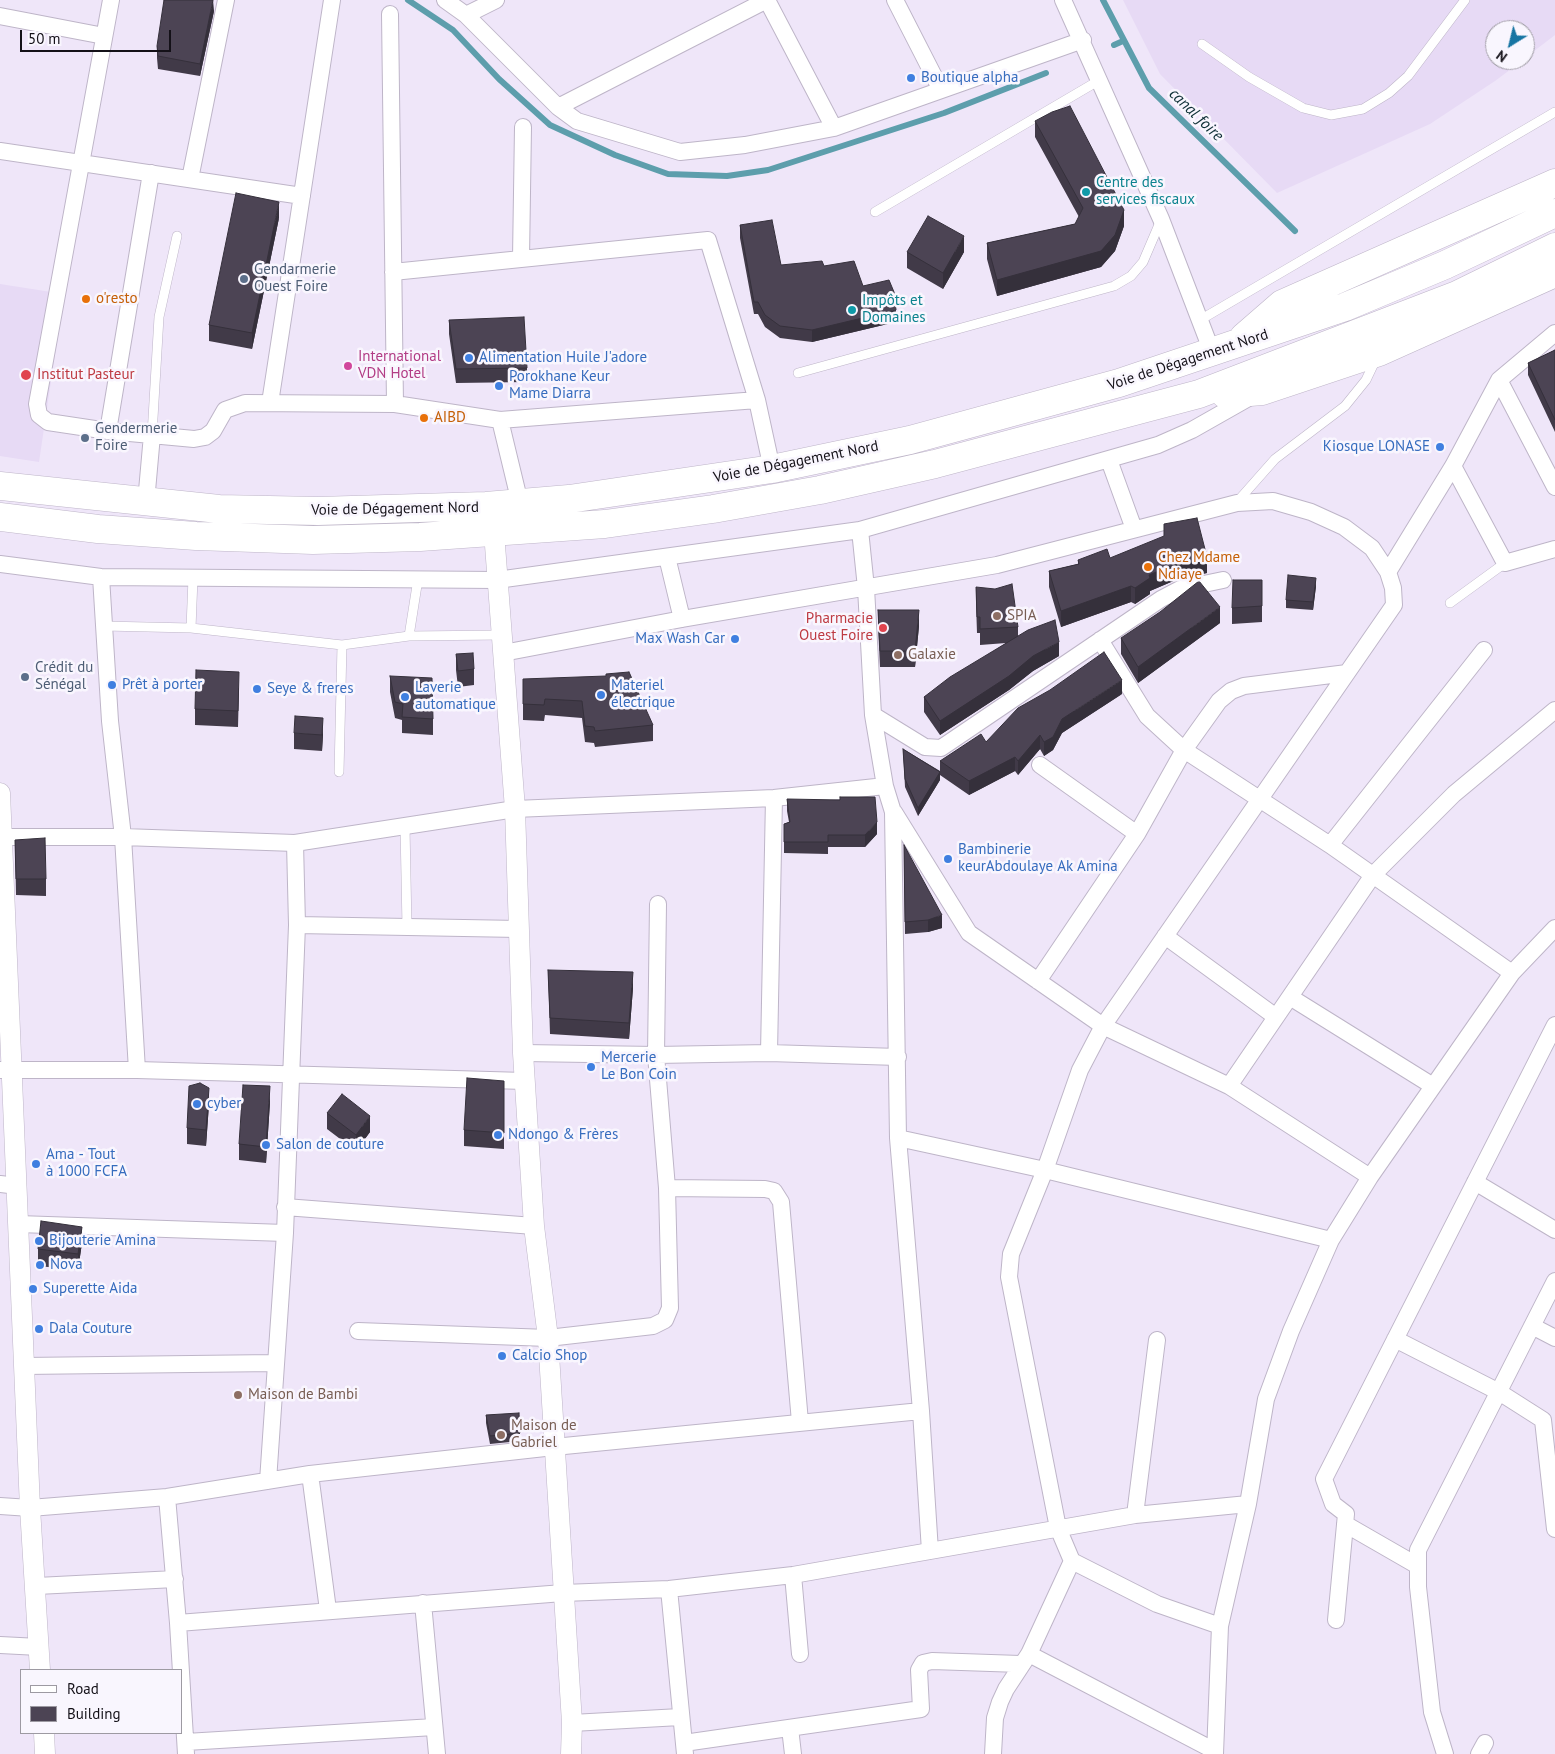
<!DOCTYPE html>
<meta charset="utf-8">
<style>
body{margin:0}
#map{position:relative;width:1555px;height:1754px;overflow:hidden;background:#efe6f9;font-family:"PT Sans",sans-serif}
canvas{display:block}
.legend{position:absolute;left:20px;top:1669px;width:162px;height:65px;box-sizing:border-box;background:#f9f6fe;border:1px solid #9d9aa2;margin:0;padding:6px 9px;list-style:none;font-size:15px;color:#141118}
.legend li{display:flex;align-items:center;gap:10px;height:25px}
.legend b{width:25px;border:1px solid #9d9aa2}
.north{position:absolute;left:1485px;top:20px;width:50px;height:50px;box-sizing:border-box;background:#f9f6fe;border:1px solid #9d9aa2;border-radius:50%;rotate:216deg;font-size:14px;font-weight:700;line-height:20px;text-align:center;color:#141118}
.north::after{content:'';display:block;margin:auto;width:18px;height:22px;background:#1775a3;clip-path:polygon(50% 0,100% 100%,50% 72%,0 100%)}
.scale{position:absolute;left:20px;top:30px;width:151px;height:22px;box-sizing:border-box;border:2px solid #141118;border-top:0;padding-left:6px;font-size:15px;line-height:18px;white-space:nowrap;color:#141118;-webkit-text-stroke:4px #f9f6fe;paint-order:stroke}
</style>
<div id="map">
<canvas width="1555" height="1754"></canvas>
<ul class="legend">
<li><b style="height:6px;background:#fff"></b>Road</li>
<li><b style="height:14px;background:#4c4454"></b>Building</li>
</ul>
<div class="north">N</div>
<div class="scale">50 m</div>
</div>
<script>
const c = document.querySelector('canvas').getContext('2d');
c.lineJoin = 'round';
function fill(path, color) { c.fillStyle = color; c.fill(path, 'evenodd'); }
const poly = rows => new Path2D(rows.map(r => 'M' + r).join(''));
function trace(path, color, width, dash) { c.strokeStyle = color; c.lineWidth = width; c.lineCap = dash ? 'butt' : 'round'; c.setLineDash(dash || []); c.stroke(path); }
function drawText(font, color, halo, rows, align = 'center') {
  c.font = font + ' "PT Sans",sans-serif'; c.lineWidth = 5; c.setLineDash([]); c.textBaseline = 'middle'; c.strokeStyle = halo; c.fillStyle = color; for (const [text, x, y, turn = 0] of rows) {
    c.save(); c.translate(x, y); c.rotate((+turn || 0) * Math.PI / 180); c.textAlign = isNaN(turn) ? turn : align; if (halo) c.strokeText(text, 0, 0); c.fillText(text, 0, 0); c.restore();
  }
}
fill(poly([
 [1123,0,1555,0,1555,35,1525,58,1525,30,1495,30,1495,60,1523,60,1495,81,1430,124,1277,193,1160,74],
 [0,284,64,294,39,462,0,456]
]), '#e7daf5');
trace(poly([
 [408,0,453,30,499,79,550,125,615,155,668,174,727,176,768,170,944,113,1046,73],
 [1103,0,1149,88,1295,231],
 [1114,45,1123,41]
]), '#5d9eac', 6);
const service = poly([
 [1202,44,1249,77,1303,108,1331,115,1363,109,1389,93,1408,76,1465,0],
 [875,212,1098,81],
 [1200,320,1555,112],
 [798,373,1114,286,1131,276,1143,262,1161,220],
 [152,435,159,317,177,236],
 [1237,502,1275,459,1345,406,1366,380,1376,359],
 [1450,603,1505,563],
 [104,626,191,628,342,645,409,636,418,579],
 [191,628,193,578],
 [409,636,501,635],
 [339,772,342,645],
 [405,827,407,927]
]);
const minor = poly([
 [111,0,37,404,39,415,48,422,108,431,194,439,205,437,213,431,225,410,245,403,395,404,500,420,757,400],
 [445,0,466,15,558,107,577,121,680,152,745,145,834,128,1083,40],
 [895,0,940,88],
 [1063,0,1161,219,1212,352],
 [390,14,395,404],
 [466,15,496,0],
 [0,16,104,36],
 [558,107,767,0,834,128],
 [0,151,302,196],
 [190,179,226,0],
 [521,258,523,127],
 [393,272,708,240,757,400,772,469],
 [1499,380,1555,487],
 [270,403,332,0],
 [500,420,520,503],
 [108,431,151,173],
 [1109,460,1134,529],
 [1453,466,1505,563,1555,549],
 [146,502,152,435],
 [860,530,866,588,873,715,885,786,893,812,898,1138,921,1411,930,1551],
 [667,557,682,619],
 [0,564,101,577,497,580,860,530,1158,445,1192,430,1252,396],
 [1388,572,1453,466,1499,380,1555,333],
 [101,577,110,721,123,837,137,1070],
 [1100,640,1147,716,1184,750,1330,845,1512,973],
 [503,653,682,619,997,565,1237,503,1273,501,1311,512,1344,527,1372,548,1388,572,1393,588,1394,605,1103,1026,1080,1070,1045,1170,1011,1254,1009,1277,1058,1528,1072,1561,1157,1604,1220,1626],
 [873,715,925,747,941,748,1161,599,1180,589,1223,580],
 [1040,765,1137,834],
 [894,812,969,933,1103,1026,1229,1086,1370,1177],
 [1,837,123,837,295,843,515,809,774,798,885,786],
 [1330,845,1484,650],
 [297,925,519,929],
 [1165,936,1276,1017],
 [1038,981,1137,834,1184,750,1219,701,1231,691,1244,686,1347,673],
 [1290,997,1433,1086],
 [523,1053,656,1055,769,1053,898,1057],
 [769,1053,774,798],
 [0,1070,137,1070,525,1081],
 [1229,1086,1373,875,1454,794,1555,710],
 [898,1138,1045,1170,1331,1240],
 [1475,1182,1555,1230],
 [0,1184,18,1186],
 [667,1188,765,1189,774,1191,781,1202,800,1422],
 [285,1207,534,1226],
 [18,1224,285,1233],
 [1532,1326,1555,1338],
 [358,1331,548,1338,653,1326,665,1320,670,1308,667,1188,656,1055,658,904],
 [1395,1339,1499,1392,1543,1420,1555,1529],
 [23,1366,275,1363],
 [310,1474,328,1610],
 [268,1481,285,1233,297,925,295,843],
 [167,1497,178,1623,186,1754],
 [0,1506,30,1508,167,1497,310,1474,554,1447,921,1411],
 [1135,1515,1157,1340],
 [1345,1524,1418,1566],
 [793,1575,800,1654],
 [37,1586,175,1579],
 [669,1589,685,1754],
 [423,1603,437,1754],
 [1336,1620,1346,1514,1333,1504,1324,1479,1555,1025],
 [178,1623,563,1593,669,1589,793,1575,1135,1515,1248,1504],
 [0,1645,39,1647],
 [1029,1654,1215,1751],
 [572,1723,680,1717],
 [790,1728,793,1754],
 [186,1742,434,1727],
 [684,1743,921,1709,919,1670,923,1663,932,1661,1020,1664],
 [993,1754,995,1718,1000,1702,1006,1689,1029,1654,1072,1561],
 [1215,1754,1220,1626,1248,1504,1266,1399,1291,1331,1331,1240,1370,1177,1512,973,1555,928],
 [1445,1754,1432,1712,1418,1587,1418,1550,1555,1281],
 [1479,1754,1485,1743]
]);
const tertiary = poly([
 [494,532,515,809,523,1053,534,1226,548,1338,572,1723,571,1754],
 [0,793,30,1508,40,1670],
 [44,1733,45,1754]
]);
const trunk = poly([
 [1244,337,1282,304,1555,183],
 [1225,394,1262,391,1379,352,1555,273],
 [0,486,219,509,318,511,486,506,569,499,772,469,910,440,1119,383,1345,307,1445,265,1555,213],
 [0,517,98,529,196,536,313,540,420,537,605,524,713,509,820,490,935,464,1199,394,1457,295,1555,247]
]);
trace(service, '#beb5c8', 10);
trace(minor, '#beb5c8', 18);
trace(tertiary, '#beb5c8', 21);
trace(trunk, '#beb5c8', 29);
trace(service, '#fff', 9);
trace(minor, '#fff', 16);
trace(tertiary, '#fff', 20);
trace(trunk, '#fff', 28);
fill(poly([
 [214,11,200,76,158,69,157,58,157,46],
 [1035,121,1124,226,1115,251,1101,267,997,296,987,259,987,243,1075,224,1079,217,1035,137],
 [279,218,252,349,209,341,209,325],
 [740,225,781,265,824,266,863,286,896,322,812,342,780,338,765,327,758,314,754,314,740,238],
 [907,252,964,252,943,289,907,268],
 [449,320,527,368,527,382,456,383,449,334],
 [1555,350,1555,432,1528,375,1528,363],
 [1110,558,1207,573,1178,579,1150,591,1150,594,1135,604,1131,602,1061,627,1049,587,1049,571,1078,564,1078,560],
 [1262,580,1262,622,1232,624,1232,608],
 [1316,586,1313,610,1286,608,1286,600],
 [976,587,1018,627,1018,636,1059,656,1033,671,1009,690,940,735,924,712,924,697,1006,643,980,645,980,633,977,633,976,603],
 [878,610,919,626,915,667,880,667,878,626],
 [1220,623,1138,683,1121,654,1121,638],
 [456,654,474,669,474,685,458,687,456,670],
 [390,676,433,719,433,735,402,733,402,720,395,718,390,692],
 [523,679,653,725,653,741,595,747,594,743,585,742,582,718,545,715,544,721,523,720],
 [239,688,238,727,195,725,195,709],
 [1122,694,1062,733,1053,750,1044,756,1040,749,1018,775,1015,771,969,795,940,775,940,780,918,816,905,787,903,749,940,771,940,761,986,742],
 [294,733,323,734,322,751,294,749],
 [787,799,877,834,865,847,828,847,828,854,784,853,784,824,789,822,787,811],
 [15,840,46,879,46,896,16,895],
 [904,845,942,928,928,932,905,934],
 [548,970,633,988,629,1039,550,1034],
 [504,1081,504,1149,464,1146,464,1130],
 [270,1102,266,1163,239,1160,239,1144],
 [209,1104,206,1146,187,1144,187,1128],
 [327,1113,370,1132,356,1151,327,1129],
 [82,1243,78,1270,38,1266,38,1249],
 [486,1415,520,1433,520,1441,490,1444,486,1423]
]), '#413a48');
fill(poly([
 [213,0,214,11,200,76,200,64],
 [279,202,279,218,252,349,252,333],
 [1124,210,1124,226,1115,251,1101,267,997,296,997,280],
 [964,236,964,252,943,289,943,273],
 [896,310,896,322,812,342,812,330],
 [1207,557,1207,573,1178,579,1150,591,1150,594,1135,604,1135,588,1149,575,1178,563],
 [1316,578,1316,586,1313,610,1313,602],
 [1131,586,1131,602,1061,627,1061,611],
 [1220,607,1220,623,1138,683,1138,667],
 [919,610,919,626,915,667,915,651],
 [1059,642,1059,656,1033,671,1009,690,940,735,940,721,1033,656],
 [1122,680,1122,694,1062,733,1053,750,1044,756,1044,742,1062,719],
 [323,718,323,734,322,751,322,735],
 [1040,735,1040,749,1018,775,1018,761],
 [1015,757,1015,771,969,795,969,781],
 [940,772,940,780,918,816,918,808],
 [877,822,877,834,865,847,865,835],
 [942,915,942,928,928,932,928,920],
 [633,972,633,988,629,1039,629,1023],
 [270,1086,270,1102,266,1163,266,1147],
 [209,1088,209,1104,206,1146,206,1130],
 [370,1116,370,1132,356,1151,356,1135],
 [82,1227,82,1243,78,1270,78,1254]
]), '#35303b');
const building = poly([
 [164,0,213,0,200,64,158,56,157,46,164,0],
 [1070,106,1124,210,1115,235,1101,251,997,280,987,243,1075,224,1083,208,1035,121,1052,112,1070,106],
 [236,193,279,202,252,333,209,325,236,193],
 [928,216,964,236,943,273,907,252,928,216],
 [772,220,781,265,822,261,824,266,854,261,863,286,889,280,894,292,896,310,812,330,780,326,765,315,758,302,754,302,740,225,772,220],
 [524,317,527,368,456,369,449,320,524,317],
 [1555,350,1555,420,1528,363,1555,350],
 [1197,518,1207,557,1178,563,1149,575,1150,578,1135,588,1131,586,1061,611,1049,571,1079,564,1078,560,1107,549,1110,558,1164,536,1164,524,1197,518],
 [1288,575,1316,578,1313,602,1286,600,1288,575],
 [1233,580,1262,580,1262,606,1232,608,1233,580],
 [1199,581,1220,607,1138,667,1121,638,1160,612,1199,581],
 [1012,584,1018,627,980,629,980,617,977,617,976,587,995,589,1012,584],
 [878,610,919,610,915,651,880,651,878,610],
 [1055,620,1059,642,1033,656,1009,676,940,721,924,697,950,677,1028,630,1055,620],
 [1104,652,1122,680,1062,719,1053,737,1044,742,1040,735,1018,761,1015,757,969,781,940,761,981,734,986,742,1018,708,1050,690,1104,652],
 [473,653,474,669,458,671,456,654,473,653],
 [196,670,239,672,238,711,195,709,196,670],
 [629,672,653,725,595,731,594,727,585,726,582,701,545,699,544,705,523,704,523,679,606,676,606,674,629,672],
 [390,676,432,678,433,719,402,717,403,704,395,702,390,676],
 [295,716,323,718,322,735,294,733,295,716],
 [903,749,940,772,918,808,905,779,903,749],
 [840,797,875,797,877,822,865,835,828,835,828,842,784,842,784,824,790,822,787,799,840,800,840,797],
 [45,838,46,879,16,879,15,840,45,838],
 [904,845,942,915,928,920,905,922,904,845],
 [548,970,633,972,629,1023,550,1018,548,970],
 [467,1078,504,1081,504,1133,464,1130,467,1078],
 [200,1083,209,1088,206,1130,187,1128,189,1086,200,1083],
 [243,1085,270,1086,266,1147,239,1144,243,1085],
 [342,1094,370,1116,356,1135,327,1113,342,1094],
 [41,1221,82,1227,78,1254,38,1249,41,1221],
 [519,1413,520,1433,490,1436,486,1415,519,1413]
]);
fill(building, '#4c4454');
trace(building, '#35303b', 1);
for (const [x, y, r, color] of [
 [911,78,5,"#3f7fe0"],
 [1086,192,5,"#0f9aa8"],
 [244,279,5,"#5c6f8a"],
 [86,299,5,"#e8710a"],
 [852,310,5,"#0f9aa8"],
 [469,358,5,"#3f7fe0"],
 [348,366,5,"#d1479c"],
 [26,375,6,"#e0444e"],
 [499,386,5,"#3f7fe0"],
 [424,418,5,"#e8710a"],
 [85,438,5,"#5c6f8a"],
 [1440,447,5,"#3f7fe0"],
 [1148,567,5,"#e8710a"],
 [997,616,5,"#8d6e63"],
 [883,628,5,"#e0444e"],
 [735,639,5,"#3f7fe0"],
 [898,655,5,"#8d6e63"],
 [25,677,5,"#5c6f8a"],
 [112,685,5,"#3f7fe0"],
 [257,689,5,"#3f7fe0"],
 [601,695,5,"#3f7fe0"],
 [405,697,5,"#3f7fe0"],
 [948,859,5,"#3f7fe0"],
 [591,1067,5,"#3f7fe0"],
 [197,1104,5,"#3f7fe0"],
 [498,1135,5,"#3f7fe0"],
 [266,1145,5,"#3f7fe0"],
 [36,1164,5,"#3f7fe0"],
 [39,1241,5,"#3f7fe0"],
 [40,1265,5,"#3f7fe0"],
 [33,1289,5,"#3f7fe0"],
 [39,1329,5,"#3f7fe0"],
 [502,1356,5,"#3f7fe0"],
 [238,1395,5,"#8d6e63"],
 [501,1435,5,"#8d6e63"]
]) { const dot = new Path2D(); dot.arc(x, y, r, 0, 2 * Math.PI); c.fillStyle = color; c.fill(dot); trace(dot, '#f9f6fe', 2); }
drawText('15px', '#366cbe', '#f9f6fe', [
 ["Boutique alpha",921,78],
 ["Alimentation Huile J'adore",479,358],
 ["Porokhane Keur",509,377],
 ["Mame Diarra",509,394],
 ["Kiosque LONASE",1430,447,"right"],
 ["Max Wash Car",725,639,"right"],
 ["Prêt à porter",122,685],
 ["Materiel",611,686],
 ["électrique",611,703],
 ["Laverie",415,688],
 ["automatique",415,705],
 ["Seye & freres",267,689],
 ["Bambinerie",958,850],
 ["keurAbdoulaye Ak Amina",958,867],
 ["Mercerie",601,1058],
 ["Le Bon Coin",601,1075],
 ["cyber",207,1104],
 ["Ndongo & Frères",508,1135],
 ["Salon de couture",276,1145],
 ["Ama - Tout",46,1155],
 ["à 1000 FCFA",46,1172],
 ["Bijouterie Amina",49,1241],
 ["Nova",50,1265],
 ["Superette Aida",43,1289],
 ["Dala Couture",49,1329],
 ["Calcio Shop",512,1356]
], 'left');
drawText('15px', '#0d838f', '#f9f6fe', [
 ["Centre des",1096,183],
 ["services fiscaux",1096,200],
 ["Impôts et",862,301],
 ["Domaines",862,318]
], 'left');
drawText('15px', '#4e5e75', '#f9f6fe', [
 ["Gendarmerie",254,270],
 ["Ouest Foire",254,287],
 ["Gendermerie",95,429],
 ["Foire",95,446],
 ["Crédit du",35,668],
 ["Sénégal",35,685]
], 'left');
drawText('15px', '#c56008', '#f9f6fe', [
 ["o'resto",96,299],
 ["AIBD",434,418],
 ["Chez Mdame",1158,558],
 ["Ndiaye",1158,575]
], 'left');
drawText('15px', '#b23c85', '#f9f6fe', [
 ["International",358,357],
 ["VDN Hotel",358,374]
], 'left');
drawText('15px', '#141118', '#f9f6fe', [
 ["Voie de Dégagement Nord",1188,360,-18],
 ["Voie de Dégagement Nord",796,462,-11],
 ["Voie de Dégagement Nord",395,509,-1]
]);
drawText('15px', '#be3a42', '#f9f6fe', [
 ["Institut Pasteur",37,375],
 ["Pharmacie",873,619,"right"],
 ["Ouest Foire",873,636,"right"]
], 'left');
drawText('15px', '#785e54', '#f9f6fe', [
 ["SPIA",1007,616],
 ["Galaxie",908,655],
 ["Maison de Bambi",248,1395],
 ["Maison de",511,1426],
 ["Gabriel",511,1443]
], 'left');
drawText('italic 16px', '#0e2f36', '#f9f6fe', [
 ["canal foire",1196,115,44]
]);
</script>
